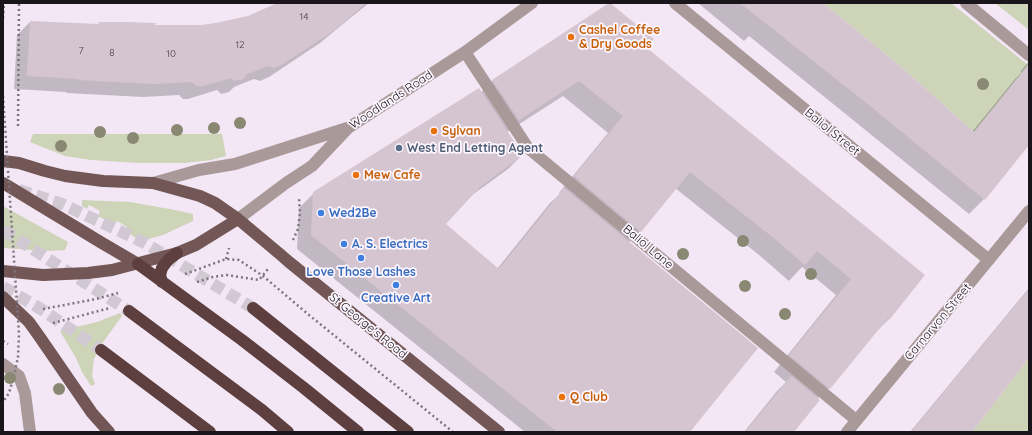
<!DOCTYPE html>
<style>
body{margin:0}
#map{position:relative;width:1032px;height:435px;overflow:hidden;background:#f3e7f5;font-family:Quicksand,sans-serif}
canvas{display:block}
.frame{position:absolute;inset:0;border:4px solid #19151a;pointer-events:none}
</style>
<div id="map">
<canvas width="1032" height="435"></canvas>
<div class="frame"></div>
</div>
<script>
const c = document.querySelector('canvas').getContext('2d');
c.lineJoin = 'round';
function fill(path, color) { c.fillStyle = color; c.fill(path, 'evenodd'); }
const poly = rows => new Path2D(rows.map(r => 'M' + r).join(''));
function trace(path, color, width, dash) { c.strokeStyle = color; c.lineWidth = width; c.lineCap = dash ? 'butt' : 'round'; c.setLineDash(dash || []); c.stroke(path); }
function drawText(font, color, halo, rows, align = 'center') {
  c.font = font + ' Quicksand,sans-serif'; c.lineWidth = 3.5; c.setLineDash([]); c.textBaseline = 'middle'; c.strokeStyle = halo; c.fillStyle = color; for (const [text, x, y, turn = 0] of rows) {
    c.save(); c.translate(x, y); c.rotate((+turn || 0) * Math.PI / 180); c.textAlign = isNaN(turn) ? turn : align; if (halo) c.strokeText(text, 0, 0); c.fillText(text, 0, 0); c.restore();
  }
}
fill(poly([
 [823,3,951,3,1028,65,974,132,900,66],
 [995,3,1029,3,1029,30],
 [33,134,222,134,226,156,211,160,185,163,139,163,91,160,65,156,30,142],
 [82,200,130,202,175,210,193,214,193,221,163,235,141,241,125,231,127,227,117,221,114,225,98,216,100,211,89,205,87,209,82,206],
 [3,206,68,242,65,250,47,251,3,248],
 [120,313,122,316,101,345,94,359,92,376,95,384,91,386,82,372,76,358,60,331,97,322],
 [1029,358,1029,432,972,432]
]), '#cdd4b8');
fill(poly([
 [278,3,369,3,349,19,320,43,269,77,260,81,254,79,234,87,229,92,221,94,217,90,188,99,183,99,179,95,143,97,66,93,66,92,14,89,17,35,30,22,97,25,99,23,154,26,201,26,248,17],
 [698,3,822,3,972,132,1015,79,1021,73,1021,71,1029,61,1029,143,984,199,969,214,853,120,749,36,744,41],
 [645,48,924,275,889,319,873,335,829,388,817,399,793,432,744,432,777,391,786,382,774,372,836,295,802,267,789,281,759,255,675,188,640,231,629,242,689,432,525,432,297,249,299,208,314,193,481,92,493,80],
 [563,96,608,133,559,193,560,194,550,203,497,269,444,224,468,198,508,169,522,155,507,132],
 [1029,288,1029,356,972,430,975,432,910,432]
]), '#0003');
fill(poly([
 [277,3,366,3,335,30,283,64,274,68,268,66,247,74,243,79,235,81,231,78,203,86,197,86,192,82,156,84,97,81,79,80,79,79,27,76,30,21,99,24,99,22,126,22,156,23,155,25,201,25,216,23,248,16],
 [609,3,610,3,654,39,647,48,925,275,890,319,888,318,830,389,789,355,851,279,817,251,805,265,775,239,690,172,641,232,574,176,623,116,579,81,519,120,492,80],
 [740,3,823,3,900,66,974,132,1029,64,1029,145,985,200,869,105],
 [479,88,523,155,480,187,446,224,499,269,564,188,758,348,690,432,557,432,311,235,313,192],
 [1029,289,1029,358,972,432,911,432],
 [791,376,820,400,794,432,745,432]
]), '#d5c5d0');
trace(poly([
 [19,190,62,204,143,242,253,308],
 [3,230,129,311],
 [3,287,41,309,101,350]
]), '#d2c8d4', 12, [12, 6]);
trace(poly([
 [3,18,4,3],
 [18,126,19,3],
 [293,240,298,229,300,213,299,198],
 [226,259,229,248],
 [185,274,226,259,239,260,263,276,309,315,453,432],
 [197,282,213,277,227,275,259,280,268,269],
 [43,309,96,299,118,293],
 [53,323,110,308],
 [3,341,8,344]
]), '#7b747d', 2.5, [2, 3]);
trace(poly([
 [675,3,989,260],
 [966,3,1029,55],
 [465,52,528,148,856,420],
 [153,183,199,170,235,164,347,128],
 [238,219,286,183,312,166,348,128,465,52,532,3],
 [3,364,19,376,25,393,30,432],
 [847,432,1029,211]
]), '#a99', 12);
trace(poly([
 [3,161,19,163,45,171,65,176,103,181,153,183,200,196,215,203,238,219,281,255,289,262,499,432],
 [3,183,102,243,138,264],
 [3,271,43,275,88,273,112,270,177,253,196,245,238,219],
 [3,297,29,322,39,336,92,413,109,432]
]), '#725756', 12);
trace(poly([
 [138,264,242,340,304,388,358,432],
 [162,282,160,275,162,268,168,260,177,253],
 [253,308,408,432],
 [129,311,262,410,288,432],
 [101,350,210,432]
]), '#5d3f3f', 12);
trace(poly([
 [3,96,19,334,18,357,14,376,9,393,3,402]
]), '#7b747d', 2.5, [2, 3]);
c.fillStyle = '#898872';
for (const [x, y] of [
 [983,84],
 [240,123],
 [214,128],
 [177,130],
 [100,132],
 [133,138],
 [61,146],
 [743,241],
 [683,254],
 [811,274],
 [745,286],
 [785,314],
 [10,378],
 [59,389]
]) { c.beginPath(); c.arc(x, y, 6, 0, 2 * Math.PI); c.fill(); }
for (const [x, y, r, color] of [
 [571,37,4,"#e8710a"],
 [434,131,4,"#e8710a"],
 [399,148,4,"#5c6f8a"],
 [356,175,4,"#e8710a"],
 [321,213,4,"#3f7fe0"],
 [344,244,4,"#3f7fe0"],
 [361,258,4,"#3f7fe0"],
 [396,285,4,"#3f7fe0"],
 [562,397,4,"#e8710a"]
]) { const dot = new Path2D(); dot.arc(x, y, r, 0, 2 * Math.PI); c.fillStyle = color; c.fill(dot); trace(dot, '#fdf6ff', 1.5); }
drawText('10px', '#484148', null, [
 ["14",304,17],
 ["12",240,45],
 ["7",81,51],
 ["8",112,53],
 ["10",171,54]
]);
drawText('bold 12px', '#c56008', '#fdf6ff', [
 ["Cashel Coffee",579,30],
 ["& Dry Goods",579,44],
 ["Sylvan",442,131],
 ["Mew Cafe",364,175],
 ["Q Club",570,397]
], 'left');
drawText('12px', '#19151a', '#fdf6ff', [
 ["Woodlands Road",391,100,-33],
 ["Baliol Street",832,132,39],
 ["Baliol Lane",648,247,40],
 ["Carnarvon Street",938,322,-50],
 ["St George's Road",368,326,39]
]);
drawText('bold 12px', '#4e5e75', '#fdf6ff', [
 ["West End Letting Agent",407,148]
], 'left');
drawText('bold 12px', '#366cbe', '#fdf6ff', [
 ["Wed2Be",329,213],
 ["A. S. Electrics",352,244],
 ["Love Those Lashes",361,272,"center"],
 ["Creative Art",396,298,"center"]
], 'left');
</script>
